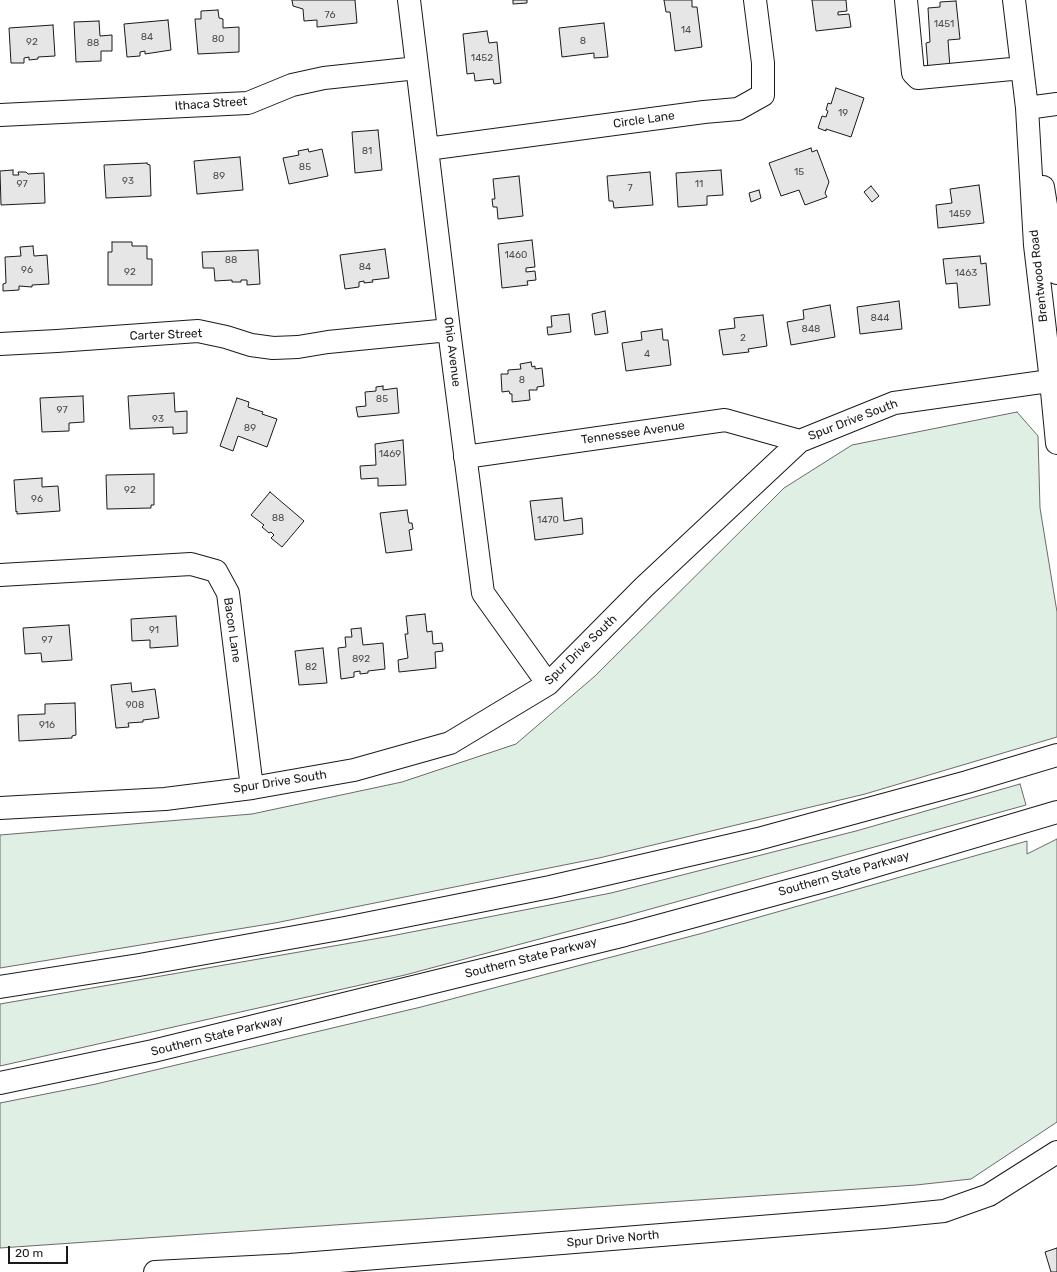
<!DOCTYPE html>
<style>
body{margin:0}
#map{position:relative;width:1057px;height:1272px;overflow:hidden;background:#fff;font-family:Rubik,sans-serif}
canvas{display:block}
.scale{position:absolute;left:8px;top:1246px;width:60px;height:18px;box-sizing:border-box;border:2px solid #1a1a1a;border-top:0;padding-left:5px;font-size:12px;line-height:14px;white-space:nowrap;color:#1a1a1a;-webkit-text-stroke:3px #fff;paint-order:stroke}
</style>
<div id="map">
<canvas width="1057" height="1272"></canvas>
<div class="scale">20 m</div>
</div>
<script>
const c = document.querySelector('canvas').getContext('2d');
c.lineJoin = 'round';
function fill(path, color) { c.fillStyle = color; c.fill(path, 'evenodd'); }
const poly = rows => new Path2D(rows.map(r => 'M' + r).join(''));
function trace(path, color, width, dash) { c.strokeStyle = color; c.lineWidth = width; c.lineCap = dash ? 'butt' : 'round'; c.setLineDash(dash || []); c.stroke(path); }
function drawText(font, color, halo, rows, align = 'center') {
  c.font = font + ' Rubik,sans-serif'; c.lineWidth = 3; c.setLineDash([]); c.textBaseline = 'middle'; c.strokeStyle = halo; c.fillStyle = color; for (const [text, x, y, turn = 0] of rows) {
    c.save(); c.translate(x, y); c.rotate((+turn || 0) * Math.PI / 180); c.textAlign = isNaN(turn) ? turn : align; if (halo) c.strokeText(text, 0, 0); c.fillText(text, 0, 0); c.restore();
  }
}
const green = poly([
 [1017,412,1038,436,1040,508,1057,612,1057,737,865,794,599,858,275,923,0,968,0,835,252,814,402,782,516,744,595,676,784,488,852,445,1017,412],
 [1020,784,1026,805,618,918,405,975,0,1066,0,1004,391,936,611,893,856,831,1020,784],
 [1057,839,1057,1122,971,1179,916,1185,0,1248,0,1103,96,1084,421,1007,703,933,1027,841,1027,854,1057,839]
]);
fill(green, '#e0efe3');
trace(green, '#6a6a6a', 1);
const building = poly([
 [292,0,355,0,357,23,317,27,317,20,304,21,303,9,293,6,292,0],
 [513,0,527,0,527,3,513,4,513,0],
 [664,0,692,0,692,7,697,7,702,47,675,51,670,12,666,12,664,0],
 [812,0,846,0,847,11,838,12,838,15,849,14,851,27,816,31,812,0],
 [956,1,960,39,948,40,950,68,928,69,926,43,930,42,928,8,940,7,940,2,956,1],
 [218,10,219,18,223,19,223,28,239,27,239,52,198,54,195,19,201,19,201,11,218,10],
 [168,20,171,50,145,54,145,51,140,52,140,56,127,57,124,24,168,20],
 [99,21,100,36,112,35,112,51,101,51,101,61,76,62,74,22,99,21],
 [604,23,608,57,594,58,594,53,562,57,559,28,604,23],
 [53,25,55,56,38,57,38,59,29,60,29,57,24,58,24,63,11,63,9,28,53,25],
 [487,31,489,43,497,42,501,83,494,84,493,79,475,81,474,73,467,74,463,34,487,31],
 [836,88,864,98,851,137,826,129,826,131,818,128,822,116,826,117,828,111,826,110,828,103,831,104,836,88],
 [378,130,382,170,355,173,352,132,378,130],
 [811,148,812,152,817,150,829,182,825,193,827,197,805,205,799,190,781,196,769,163,811,148],
 [308,149,309,152,322,149,328,176,289,184,283,158,299,155,298,151,308,149],
 [240,157,243,190,197,194,194,161,240,157],
 [147,163,147,164,150,165,151,196,106,198,104,165,147,163],
 [13,170,13,175,19,175,18,172,26,172,28,174,44,173,45,203,1,205,0,171,13,170],
 [721,170,723,195,707,196,707,205,678,207,676,173,721,170],
 [650,172,653,205,614,208,613,201,609,201,607,176,650,172],
 [519,176,523,216,498,219,497,207,493,207,492,199,495,199,493,179,519,176],
 [979,185,984,223,938,228,936,205,952,203,950,189,979,185],
 [871,186,879,196,872,202,864,192,871,186],
 [759,190,761,198,751,202,749,193,759,190],
 [532,240,535,267,526,268,526,272,535,271,536,280,527,281,528,285,502,288,498,244,532,240],
 [112,242,132,242,132,246,147,246,147,259,152,259,152,285,108,285,108,252,112,252,112,242],
 [33,246,34,256,47,255,49,284,32,285,32,287,19,286,19,290,3,291,3,284,6,283,5,257,21,256,20,247,33,246],
 [385,249,389,278,372,280,373,282,364,283,364,281,359,282,359,287,345,289,340,255,385,249],
 [258,250,260,284,247,285,247,280,241,280,241,282,232,282,232,280,215,281,214,268,203,268,202,252,258,250],
 [980,256,981,264,986,263,990,305,959,308,957,283,946,284,943,259,980,256],
 [899,301,902,329,860,334,857,307,899,301],
 [830,305,835,337,791,345,787,322,804,319,803,310,830,305],
 [605,311,608,333,595,335,592,314,605,311],
 [569,314,571,332,548,335,547,327,552,327,551,316,569,314],
 [763,315,767,346,748,349,749,352,723,355,719,330,735,328,734,318,763,315],
 [662,329,663,340,668,340,671,365,626,371,622,343,642,340,641,332,662,329],
 [531,362,532,367,535,366,535,369,542,368,544,386,537,387,537,390,529,390,530,400,512,402,512,394,510,394,509,391,502,392,501,374,508,374,508,370,521,369,520,364,531,362],
 [383,386,383,390,397,388,399,413,358,417,356,407,366,406,365,392,376,391,376,387,383,386],
 [174,393,175,412,187,411,187,433,173,434,173,427,130,429,128,396,174,393],
 [83,396,84,422,69,423,69,431,42,432,40,398,83,396],
 [237,398,249,402,248,407,263,412,262,414,277,419,267,447,238,436,233,451,220,446,237,398],
 [403,440,406,485,378,486,378,478,361,479,360,466,376,465,375,444,403,440],
 [154,474,154,505,151,505,151,508,107,509,106,475,154,474],
 [42,478,42,487,58,486,60,511,17,514,17,511,16,512,14,480,42,478],
 [270,492,304,521,282,547,271,538,274,535,271,532,269,533,262,527,264,525,251,515,270,492],
 [562,498,564,521,582,518,583,534,535,540,530,501,562,498],
 [407,510,409,523,412,523,413,529,409,530,412,550,386,553,380,513,407,510],
 [425,614,427,632,432,631,433,644,442,643,443,651,435,652,436,668,399,672,398,660,408,658,405,634,408,634,406,616,425,614],
 [176,616,178,646,150,648,150,640,132,641,131,619,176,616],
 [69,625,72,660,42,662,41,653,25,654,23,628,69,625],
 [361,628,363,645,383,643,385,669,368,671,368,673,360,674,360,671,354,672,354,677,341,679,338,648,346,647,345,637,352,637,351,629,361,628],
 [323,648,327,683,299,685,295,651,323,648],
 [131,683,132,692,155,689,159,718,143,720,143,722,128,723,129,727,116,728,111,685,131,683],
 [75,703,76,735,72,736,72,738,19,741,18,715,45,714,45,704,75,703],
 [1057,1248,1057,1272,1051,1272,1045,1252,1057,1248]
]);
fill(building, '#e6e6e6');
trace(building, '#1a1a1a', 1);
const minor = poly([
 [409,0,449,330,483,593,548,684],
 [906,0,913,73,918,78,1022,68],
 [1014,0,1027,108,1035,245,1051,381,1057,443],
 [1027,108,1057,104],
 [0,115,248,103,292,85,324,78,417,68],
 [427,149,704,112,738,109,763,95,763,63,755,0],
 [1043,187,1057,273],
 [0,344,57,341,198,331,226,337,251,345,273,348,298,347,328,342,449,330],
 [465,457,725,420,800,441],
 [0,575,191,564,216,571,228,593,252,788],
 [0,808,165,799,252,788,354,770,450,743,548,684,644,587,800,441,894,403,1057,380],
 [155,1272,290,1265,884,1217,944,1211,989,1195,1057,1152]
]);
const highway = poly([
 [0,987,139,965,345,928,550,887,758,839,967,782,1057,755],
 [0,1083,153,1051,625,935,824,881,1057,812]
]);
trace(minor, '#1a1a1a', 24);
trace(highway, '#1a1a1a', 24);
trace(minor, '#fff', 22);
trace(highway, '#fff', 22);
drawText('10px', '#4d4d4d', null, [
 ["76",330,15],
 ["1451",944,24],
 ["14",686,30],
 ["84",147,37],
 ["80",218,39],
 ["8",583,41],
 ["92",32,42],
 ["88",93,43],
 ["1452",482,58],
 ["19",843,113],
 ["81",367,151],
 ["85",305,167],
 ["15",799,172],
 ["89",219,176],
 ["93",128,181],
 ["97",22,184],
 ["11",699,184],
 ["7",630,188],
 ["1459",960,214],
 ["1460",516,255],
 ["88",231,260],
 ["84",365,267],
 ["96",27,270],
 ["92",130,272],
 ["1463",966,273],
 ["844",880,318],
 ["848",811,329],
 ["2",743,338],
 ["4",647,354],
 ["8",522,380],
 ["85",382,399],
 ["97",62,410],
 ["93",158,419],
 ["89",250,428],
 ["1469",390,454],
 ["92",130,490],
 ["96",37,499],
 ["88",278,518],
 ["1470",548,520],
 ["91",154,630],
 ["97",47,640],
 ["892",361,659],
 ["82",311,667],
 ["908",135,705],
 ["916",47,725]
]);
drawText('12px', '#1a1a1a', '#fff', [
 ["Ithaca Street",211,104,-4],
 ["Circle Lane",644,120,-8],
 ["Brentwood Road",1039,276,-96],
 ["Carter Street",166,335,-2],
 ["Ohio Avenue",452,352,83],
 ["Spur Drive South",853,420,-21],
 ["Tennessee Avenue",633,433,-8],
 ["Bacon Lane",232,630,82],
 ["Spur Drive South",581,650,-44],
 ["Spur Drive South",280,782,-9],
 ["Southern State Parkway",844,874,-16],
 ["Southern State Parkway",531,958,-14],
 ["Southern State Parkway",217,1036,-14],
 ["Spur Drive North",613,1239,-5]
]);
</script>
